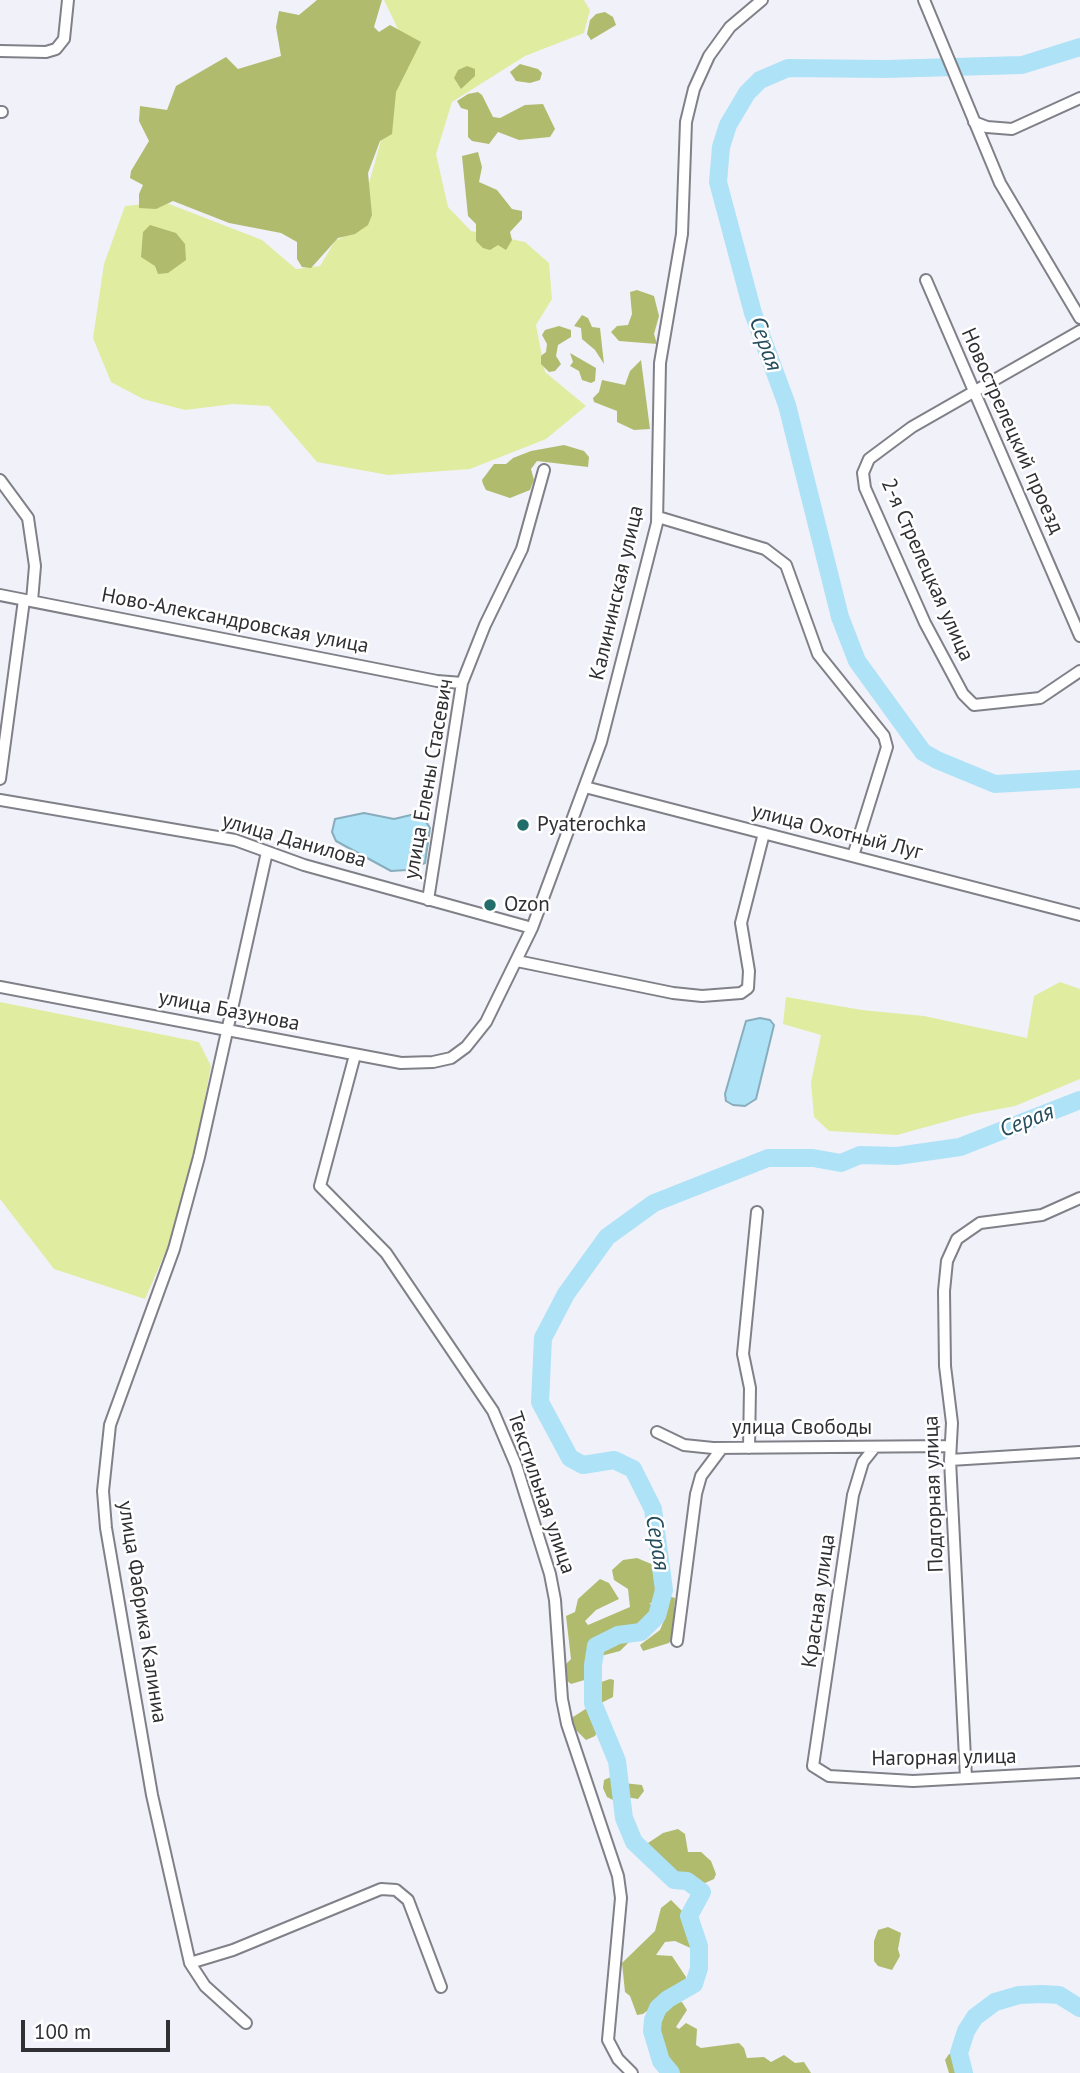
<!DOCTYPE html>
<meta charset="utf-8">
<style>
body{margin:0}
#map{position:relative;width:1080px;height:2073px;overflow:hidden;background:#f1f1fa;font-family:"PT Sans",sans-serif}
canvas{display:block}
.scale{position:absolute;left:21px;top:2020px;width:149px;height:32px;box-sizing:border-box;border:4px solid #303034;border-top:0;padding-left:9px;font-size:21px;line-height:24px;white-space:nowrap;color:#303034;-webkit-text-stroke:5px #fff;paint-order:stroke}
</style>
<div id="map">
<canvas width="1080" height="2073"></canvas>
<div class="scale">100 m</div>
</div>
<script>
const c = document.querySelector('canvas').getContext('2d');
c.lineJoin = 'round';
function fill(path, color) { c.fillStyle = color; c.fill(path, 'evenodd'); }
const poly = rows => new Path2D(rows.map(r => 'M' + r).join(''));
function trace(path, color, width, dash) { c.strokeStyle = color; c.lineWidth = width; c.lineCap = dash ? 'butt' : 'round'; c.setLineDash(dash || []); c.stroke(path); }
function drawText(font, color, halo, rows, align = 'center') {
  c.font = font + ' "PT Sans",sans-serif'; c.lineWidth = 5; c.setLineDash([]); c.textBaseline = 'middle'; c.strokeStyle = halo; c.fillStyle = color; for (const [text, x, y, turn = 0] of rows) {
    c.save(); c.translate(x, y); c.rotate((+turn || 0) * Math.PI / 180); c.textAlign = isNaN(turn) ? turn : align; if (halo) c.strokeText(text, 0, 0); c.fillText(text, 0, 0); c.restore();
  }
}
fill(poly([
 [384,0,584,0,590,10,584,33,525,56,452,102,436,154,448,207,471,231,525,242,549,263,552,299,536,325,545,372,586,406,546,439,470,469,388,475,317,462,269,406,233,404,185,410,143,399,111,382,93,338,104,264,125,206,164,202,262,240,296,269,320,266,335,241,367,225,368,187,407,48],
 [1060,982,1080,989,1080,1079,1015,1106,973,1114,897,1135,829,1131,814,1117,811,1082,821,1035,783,1024,786,997,862,1010,924,1016,1027,1038,1034,996],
 [0,1002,199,1042,211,1066,192,1166,174,1233,145,1299,54,1269,0,1199]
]), '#e0eca0');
fill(poly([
 [317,0,382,0,374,27,379,32,390,25,421,42,396,92,392,134,380,141,368,173,372,215,368,225,355,234,338,238,311,268,302,267,297,259,297,242,281,233,229,223,173,201,156,209,139,208,139,194,143,185,130,178,131,171,149,141,139,121,140,106,167,110,176,86,226,57,238,69,281,56,276,27,279,11,299,15],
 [605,12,613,17,616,25,591,40,587,34,590,20,596,14],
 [520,64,538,69,542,73,540,80,530,83,516,81,510,72],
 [467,66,475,69,475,76,461,89,454,78,458,70],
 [478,92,482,95,493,117,500,118,525,105,543,104,555,129,550,137,519,140,498,132,489,144,472,141,468,137,468,110,461,108,457,101,468,94],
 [478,152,482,167,479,182,497,190,512,209,522,211,522,219,510,232,512,240,506,250,498,245,490,250,483,248,476,241,476,224,468,216,462,156],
 [150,225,176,233,185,244,186,260,168,273,158,274,155,266,141,257,143,232],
 [637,290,654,296,659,316,654,334,657,344,619,341,611,332,617,326,628,325,632,314,630,292],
 [582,315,588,318,592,327,600,328,604,364,595,350,582,339,581,328,574,326],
 [559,326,571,330,571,337,558,345,556,356,561,364,555,371,549,372,541,364,541,356,546,352,547,344,542,335,545,330],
 [570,353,596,368,595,381,591,383,582,380,579,371,570,366,573,362],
 [641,360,650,429,634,430,617,422,617,411,594,402,593,398,599,392,602,380,625,385,630,371],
 [564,445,584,451,589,457,588,467,537,461,531,469,534,480,530,490,510,498,486,490,483,484,482,480,494,464,506,464,513,458,531,451],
 [637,1558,661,1568,666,1580,663,1597,649,1604,658,1605,660,1616,633,1630,629,1642,620,1651,597,1657,586,1668,591,1675,588,1679,571,1684,566,1680,565,1665,571,1659,566,1616,575,1612,578,1599,600,1579,609,1583,619,1599,596,1610,585,1621,588,1625,630,1607,628,1589,614,1580,612,1570,623,1560],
 [668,1596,675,1598,673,1636,669,1643,643,1651,640,1645,660,1630,667,1613,664,1601],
 [610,1679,614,1680,613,1697,593,1707,589,1701,590,1686],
 [587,1708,591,1709,598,1730,595,1736,586,1740,573,1727,573,1717],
 [613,1776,621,1778,623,1783,642,1785,644,1791,638,1799,626,1797,615,1801,607,1797,603,1788,604,1780],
 [678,1829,685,1834,688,1852,701,1852,711,1861,716,1874,714,1879,705,1883,686,1876,676,1878,649,1854,648,1843,663,1833],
 [671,1900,703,1932,706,1945,695,1950,675,1941,665,1942,656,1955,672,1956,686,1977,685,1984,663,1999,652,2001,652,2007,643,2014,637,2015,630,1996,625,1992,622,1963,655,1931,661,1908],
 [888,1927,901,1933,898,1949,900,1956,892,1970,878,1966,874,1961,874,1941,878,1930],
 [682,2002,687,2010,676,2027,679,2029,686,2023,697,2029,696,2045,701,2048,739,2043,744,2048,747,2058,764,2057,771,2062,784,2055,795,2063,804,2062,811,2073,675,2073,667,2064,658,2019,661,2010,667,2003],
 [954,2053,963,2062,970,2073,949,2073,945,2060,949,2054]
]), '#b0bb6e');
const water = poly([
 [364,813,394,819,415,814,425,820,430,828,425,863,407,870,391,871,336,841,332,832,335,819,364,813],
 [760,1018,770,1020,774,1025,756,1099,745,1106,733,1105,726,1101,725,1094,746,1021,760,1018]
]);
fill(water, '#aee2f7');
trace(water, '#88adbc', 2);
trace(poly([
 [1080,47,1022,65,886,69,788,68,760,80,747,93,728,125,721,147,718,182,753,313,787,405,840,617,857,661,923,752,937,760,995,784,1080,779],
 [671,2073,661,2061,652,2031,653,2020,658,2008,668,1999,694,1984,699,1968,699,1946,689,1916,702,1892,687,1881,674,1880,634,1842,624,1818,617,1761,593,1703,593,1665,596,1646,618,1635,641,1632,657,1616,664,1590,653,1509,633,1469,614,1460,583,1465,570,1458,540,1402,543,1338,566,1294,607,1237,654,1203,768,1158,813,1158,841,1163,860,1155,897,1156,960,1147,1080,1100],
 [964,2073,959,2053,966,2031,975,2017,995,2002,1019,1995,1043,1994,1059,1995,1080,2008]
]), '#aee2f7', 18);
const minor = poly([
 [924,0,1000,183,1080,318],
 [0,51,46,52,56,49,64,39,68,0],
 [0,112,2,112],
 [974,122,987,127,1012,129,1080,98],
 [926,280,1080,636],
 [1080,331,912,427,869,459,863,473,865,488,925,623,963,694,974,705,1040,698,1080,671],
 [0,480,28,518,35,566,32,601],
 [658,517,765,549,786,565,818,654,884,736,887,747,853,856],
 [0,595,437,681,462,683],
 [0,779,24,600],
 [585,787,1080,915],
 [0,800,235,840,304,865,532,928],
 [428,900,462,683,485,625,522,549,544,470],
 [517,961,673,993,702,996,741,993,748,988,749,971,741,923,764,833],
 [0,987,401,1063,433,1062,451,1058,466,1047,486,1022,532,928,601,742,657,523,660,363,682,234,686,122,694,89,709,56,730,27,762,0],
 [355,1055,320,1186,386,1253,493,1411,516,1465,550,1574,555,1600,562,1699,567,1724,618,1876,621,1898,608,2040,618,2059,632,2073],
 [657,1432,684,1445,713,1448,950,1446],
 [875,1447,863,1462,853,1495,813,1766,829,1776,913,1781,1080,1772],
 [749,1448,750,1388,743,1354,757,1212],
 [950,1460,1080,1452],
 [677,1641,696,1494,701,1476,722,1448],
 [966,1778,950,1460,952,1423,945,1366,944,1291,947,1261,957,1239,980,1223,1042,1215,1080,1198],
 [190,1963,233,1950,381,1889,396,1890,408,1900,441,1987],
 [246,2023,205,1986,190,1963,152,1795,106,1528,103,1491,110,1425,174,1249,199,1157,267,852]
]);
trace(minor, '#808088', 14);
trace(minor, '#fff', 10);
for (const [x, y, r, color] of [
 [523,825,7,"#226d69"],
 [490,905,7,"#226d69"]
]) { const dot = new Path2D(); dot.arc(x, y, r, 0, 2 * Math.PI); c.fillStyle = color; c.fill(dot); trace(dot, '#fff', 2.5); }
drawText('21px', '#303034', '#fff', [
 ["Новострелецкий проезд",1012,431,66],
 ["2-я Стрелецкая улица",927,570,66],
 ["Калининская улица",617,593,-77],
 ["Ново-Александровская улица",235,621,11],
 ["улица Елены Стасевич",429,779,-80],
 ["улица Охотный Луг",837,832,14],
 ["улица Данилова",294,841,16],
 ["улица Базунова",229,1011,11],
 ["улица Свободы",802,1428],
 ["Текстильная улица",541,1493,71],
 ["Подгорная улица",934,1494,-92],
 ["Красная улица",819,1601,-82],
 ["улица Фабрика Калиниа",142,1612,81],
 ["Нагорная улица",944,1758,-1]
]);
drawText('21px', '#303034', '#fff', [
 ["Pyaterochka",537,825],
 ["Ozon",504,905]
], 'left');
drawText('italic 23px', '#244d5d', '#fff', [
 ["Серая",765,344,70],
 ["Серая",1027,1121,-21],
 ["Серая",657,1543,81]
]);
</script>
